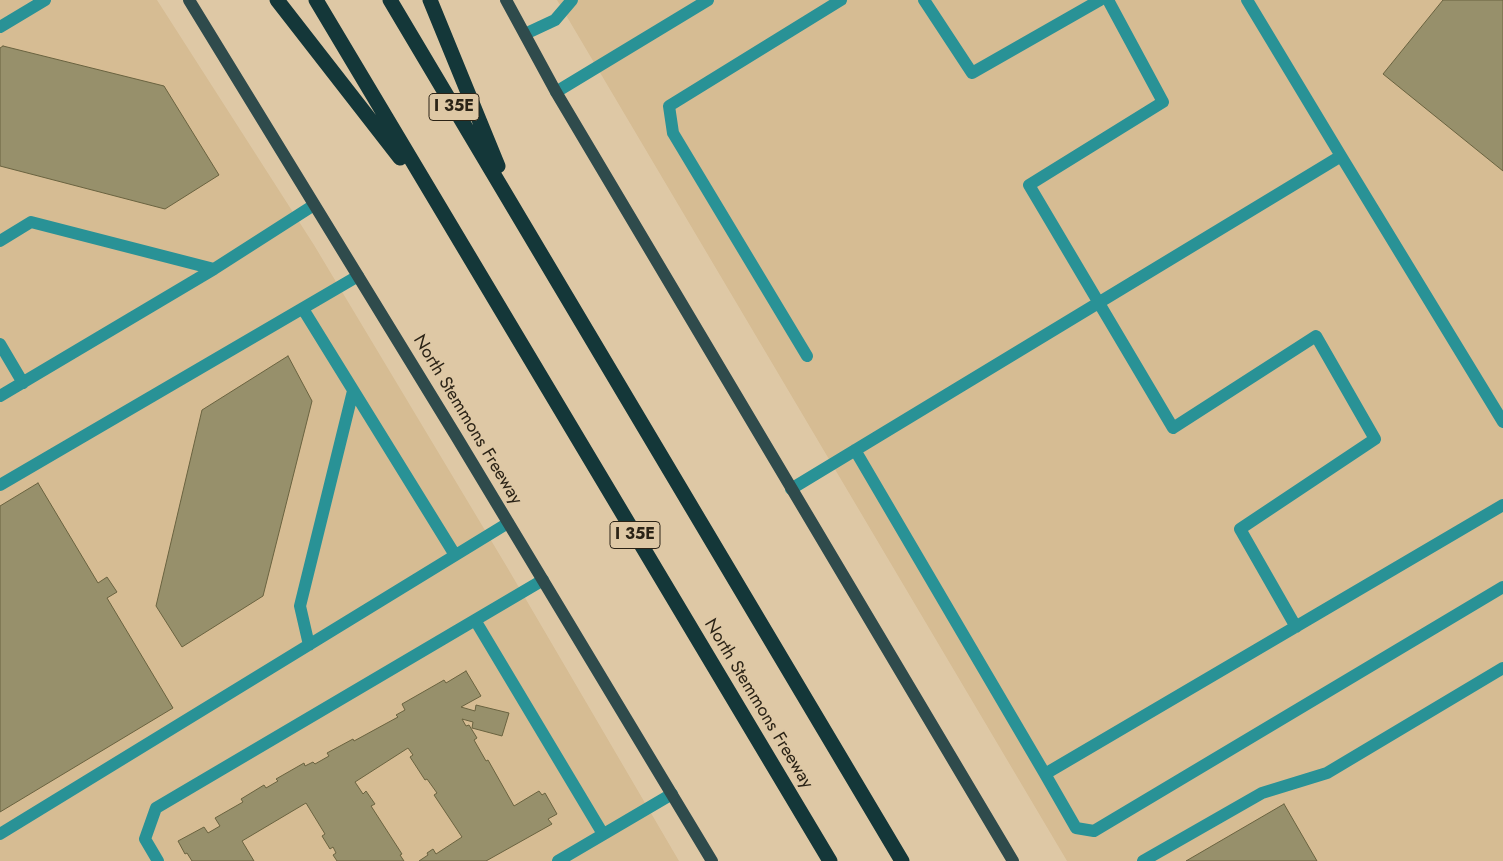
<!DOCTYPE html>
<style>
body{margin:0}
canvas{display:block;background:#dec8a5}
</style>
<canvas width="1503" height="861"></canvas>
<script>
const c = document.querySelector('canvas').getContext('2d');
c.lineJoin = 'round';
function fill(path, color) { c.fillStyle = color; c.fill(path, 'evenodd'); }
const poly = rows => new Path2D(rows.map(r => 'M' + r).join(''));
function trace(path, color, width, dash) { c.strokeStyle = color; c.lineWidth = width; c.lineCap = dash ? 'butt' : 'round'; c.setLineDash(dash || []); c.stroke(path); }
function drawText(font, color, halo, rows, align = 'center') {
  c.font = font + ' Jost,sans-serif'; c.lineWidth = 5; c.setLineDash([]); c.textBaseline = 'middle'; c.strokeStyle = halo; c.fillStyle = color; for (const [text, x, y, turn = 0] of rows) {
    c.save(); c.translate(x, y); c.rotate((+turn || 0) * Math.PI / 180); c.textAlign = isNaN(turn) ? turn : align; if (halo) c.strokeText(text, 0, 0); c.fillText(text, 0, 0); c.restore();
  }
}
fill(poly([
 [0,0,157,0,314,245,507,567,679,861,0,861],
 [557,0,1503,0,1503,861,1067,861]
]), '#d6bc93');
const building = poly([
 [1443,0,1503,0,1503,171,1383,74,1443,0],
 [3,46,164,86,219,175,165,209,0,166,0,48,3,46],
 [288,356,312,401,263,596,182,647,156,606,202,410,288,356],
 [38,483,98,583,107,577,117,592,107,598,173,708,0,812,0,506,38,483],
 [466,671,481,696,461,707,475,711,476,705,509,713,502,736,472,728,473,722,462,719,466,726,469,725,477,738,474,740,486,761,488,760,514,806,539,791,542,795,545,793,557,814,548,819,552,824,486,861,419,861,428,855,427,853,433,849,436,854,462,837,434,795,437,793,427,779,425,780,410,757,413,755,408,748,355,782,363,794,366,791,375,804,371,806,402,854,400,855,404,861,337,861,333,855,336,853,333,847,330,849,322,836,325,834,306,803,242,841,254,861,192,861,187,853,185,854,178,841,204,827,208,833,220,826,215,818,243,802,241,799,264,785,266,788,278,781,276,779,304,763,305,766,313,762,315,764,329,756,327,753,353,739,354,741,398,717,396,715,405,710,402,704,444,680,446,683,466,671],
 [1284,804,1317,861,1186,861,1284,804]
]);
fill(building, '#97906b');
trace(building, '#6a6340', 1);
trace(poly([
 [924,0,972,73,1100,0],
 [1108,0,1163,102,1029,185,1173,428,1316,336,1375,439,1240,529,1296,627],
 [1247,0,1341,156],
 [0,27,45,0],
 [525,34,555,20,572,0],
 [556,92,708,0],
 [0,241,31,222,214,269],
 [303,309,455,555],
 [0,344,23,383],
 [807,356,673,133,669,106,841,0],
 [0,396,214,269,314,205],
 [855,450,1045,774,1503,505],
 [0,485,358,276],
 [791,489,1341,156,1503,422],
 [475,620,603,834],
 [309,645,300,606,353,391],
 [1045,774,1076,828,1094,831,1503,587],
 [0,834,508,523],
 [158,861,145,839,156,808,543,580],
 [558,861,672,794],
 [1143,861,1262,793,1327,773,1503,668]
]), '#299296', 12);
trace(poly([
 [189,0,456,436,712,861],
 [506,0,556,92,1013,861]
]), '#2f4b4c', 12);
trace(poly([
 [277,0,400,158],
 [316,0,830,861],
 [390,0,902,861],
 [430,0,498,166]
]), '#143739', 15);
for (const [x, y, w] of [
 [454,107,50],
 [635,535,50]
]) { const box = new Path2D(); box.roundRect(x - w / 2, y - 13.5, w, 27, 4); c.fillStyle = '#dec8a5'; c.fill(box); trace(box, '#2b2316', 1); }
drawText('bold 16px', '#2b2316', null, [
 ["I 35E",454,107],
 ["I 35E",635,535]
]);
drawText('18px', '#2b2316', '#dec8a5', [
 ["North Stemmons Freeway",467,420,59],
 ["North Stemmons Freeway",758,704,59]
]);
</script>
